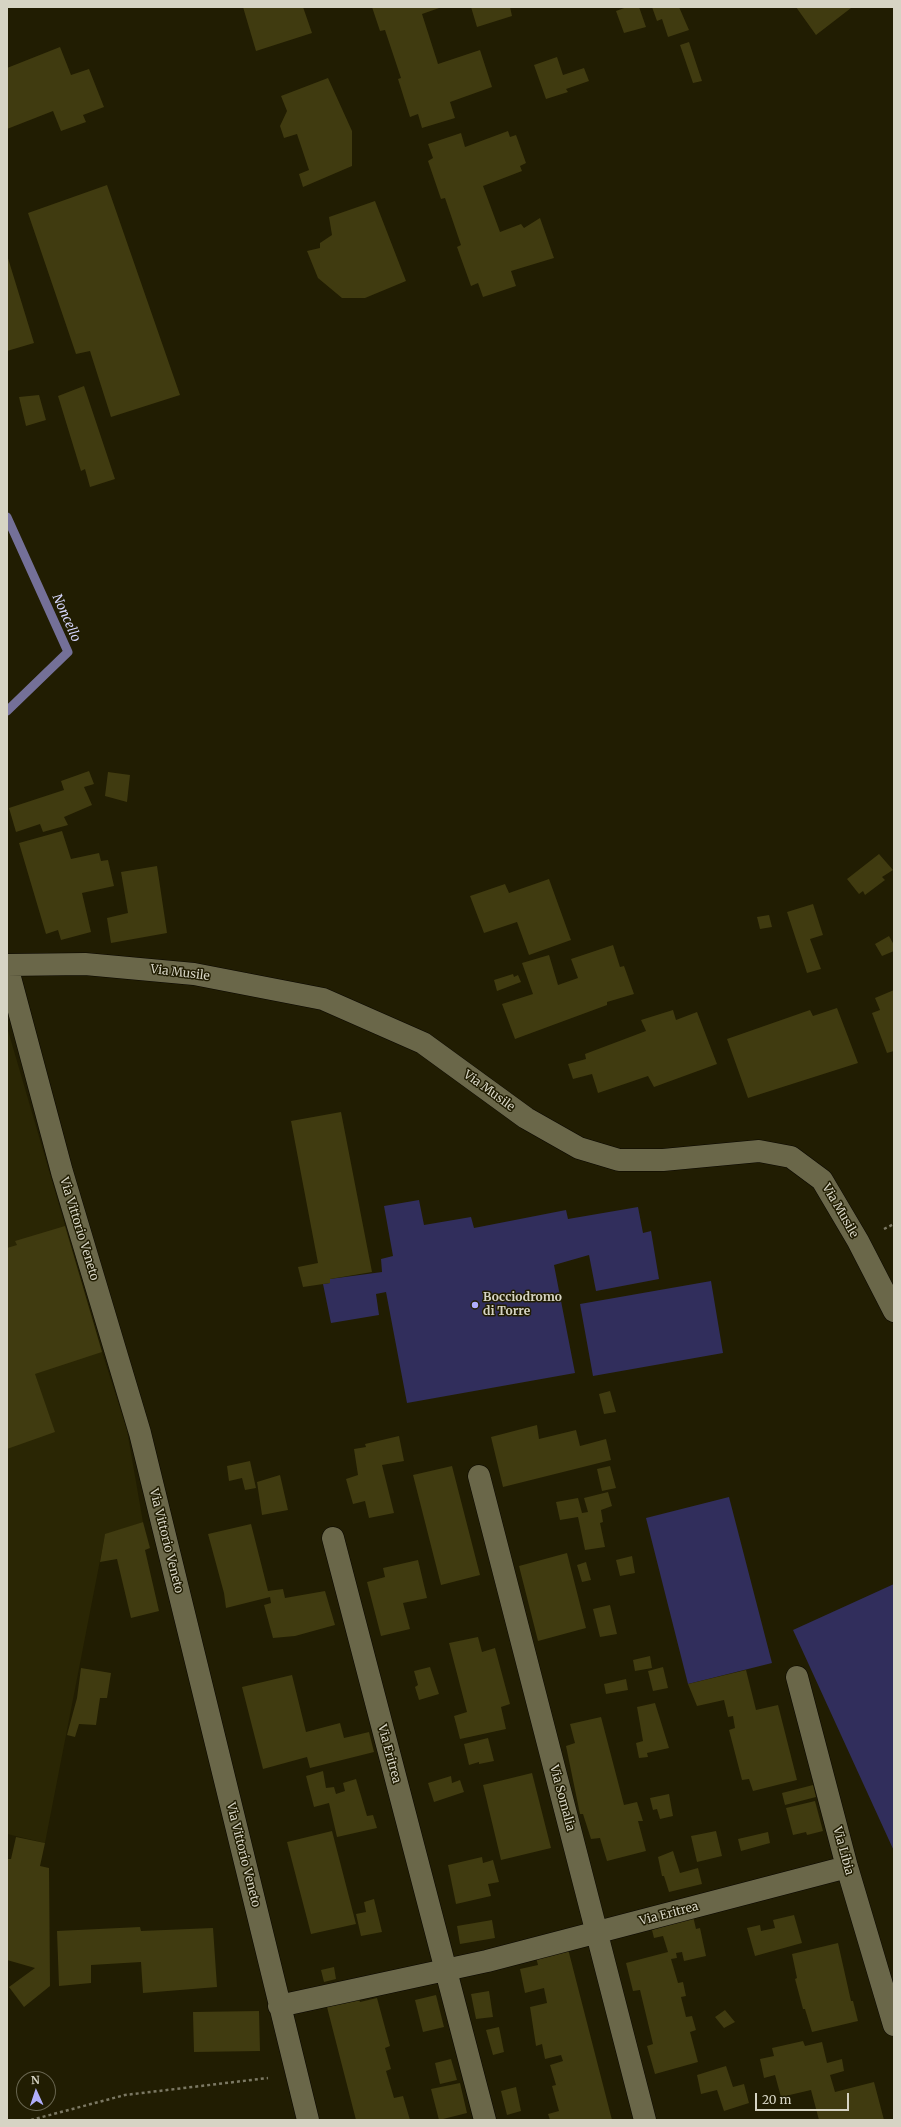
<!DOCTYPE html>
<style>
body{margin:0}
#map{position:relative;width:901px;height:2127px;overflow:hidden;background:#211d02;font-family:Merriweather,serif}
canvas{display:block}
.frame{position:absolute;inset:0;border:8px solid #d6d4c4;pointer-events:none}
.north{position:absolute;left:16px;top:2071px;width:40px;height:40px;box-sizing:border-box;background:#211d02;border:1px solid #696650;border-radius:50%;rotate:357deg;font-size:11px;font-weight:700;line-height:16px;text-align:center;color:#d6d4c4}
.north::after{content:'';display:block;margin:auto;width:14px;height:18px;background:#b0aefa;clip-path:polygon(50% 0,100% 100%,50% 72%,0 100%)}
.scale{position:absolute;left:755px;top:2093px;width:94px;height:18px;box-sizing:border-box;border:2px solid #d6d4c4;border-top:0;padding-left:5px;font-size:12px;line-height:14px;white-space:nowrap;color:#d6d4c4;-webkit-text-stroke:3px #211d02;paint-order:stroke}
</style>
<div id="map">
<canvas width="901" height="2127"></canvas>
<div class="frame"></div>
<div class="north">N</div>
<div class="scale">20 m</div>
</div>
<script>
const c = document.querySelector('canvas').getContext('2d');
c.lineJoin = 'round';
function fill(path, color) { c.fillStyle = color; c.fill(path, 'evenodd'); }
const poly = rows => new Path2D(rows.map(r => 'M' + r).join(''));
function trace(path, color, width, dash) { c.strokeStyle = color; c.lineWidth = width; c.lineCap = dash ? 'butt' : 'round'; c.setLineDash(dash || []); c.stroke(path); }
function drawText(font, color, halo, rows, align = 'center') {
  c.font = font + ' Merriweather,serif'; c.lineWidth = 3; c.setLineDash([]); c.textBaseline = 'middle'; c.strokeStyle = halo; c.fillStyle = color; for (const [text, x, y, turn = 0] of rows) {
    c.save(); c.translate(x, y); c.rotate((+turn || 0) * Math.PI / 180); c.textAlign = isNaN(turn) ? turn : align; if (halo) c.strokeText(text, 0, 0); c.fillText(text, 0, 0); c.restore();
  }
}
fill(poly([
 [7,1027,102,1352,127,1430,143,1522,105,1535,45,1843,7,1834]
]), '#2a2604');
fill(poly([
 [419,1200,424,1225,471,1217,474,1228,566,1210,568,1219,638,1207,643,1233,651,1231,659,1279,596,1291,589,1255,554,1265,575,1373,407,1403,386,1292,376,1294,379,1315,331,1323,323,1284,330,1283,330,1279,382,1272,381,1259,393,1256,384,1206],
 [711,1281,723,1353,593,1376,580,1304],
 [729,1497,772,1663,688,1684,646,1518],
 [894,1584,894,1851,793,1630]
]), '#312e5c');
trace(poly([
 [7,517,68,652,7,711]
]), '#747098', 9);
fill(poly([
 [243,7,303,7,312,33,256,51],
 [372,7,442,7,422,14,438,64,480,50,492,87,450,102,455,118,422,128,418,114,410,117,398,79,401,78,385,30,380,31],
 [471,7,510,7,512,16,477,27],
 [627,7,639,7,646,27,624,33,616,11],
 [652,7,679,7,689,30,668,37,662,19,657,21],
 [796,7,851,7,851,8,816,35],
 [689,42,702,81,693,83,680,45],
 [60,47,71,75,89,69,104,107,83,115,86,122,61,131,53,111,7,129,7,68],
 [557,57,563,75,584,68,589,81,566,89,568,92,546,99,534,65],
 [328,78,352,131,352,166,303,187,299,174,309,170,297,134,284,138,280,126,287,111,281,96],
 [508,131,510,137,516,135,526,163,520,166,522,171,483,186,500,232,521,224,524,228,540,218,554,258,511,271,516,286,483,297,478,283,471,286,457,247,461,245,445,198,441,199,428,161,433,158,428,144,461,133,465,147],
 [107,185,180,395,111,417,90,351,76,354,28,213],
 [375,201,406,281,365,298,342,298,318,278,307,251,320,248,320,243,332,235,329,217],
 [7,255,34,343,7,351],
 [84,386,115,479,90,487,85,469,81,471,58,396],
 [39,395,46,420,26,426,19,397],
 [89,771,94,784,84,787,92,805,64,817,68,825,43,832,40,824,16,832,9,808,64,790,61,781],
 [108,772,130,775,127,802,105,796],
 [62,831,71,859,99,853,101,861,108,860,114,886,82,893,91,932,61,940,58,930,46,934,19,843],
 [879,854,893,870,882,877,885,880,865,895,863,891,859,894,847,879],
 [157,866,167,933,111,943,107,918,128,913,121,872],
 [549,879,571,940,529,955,517,922,484,933,470,896,505,884,509,893],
 [813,904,823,935,810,939,821,969,807,973,787,912],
 [769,915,772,927,760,929,757,917],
 [889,936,894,945,894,951,882,956,875,944],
 [613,945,620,967,624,966,634,994,607,1002,607,1005,515,1039,502,1004,533,994,522,963,549,955,558,985,578,978,571,959],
 [513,974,514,977,518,975,521,982,497,991,494,980],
 [894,990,894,1051,887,1053,872,1013,880,1010,875,998],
 [837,1008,858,1063,748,1098,727,1039,810,1010,813,1016],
 [673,1010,676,1020,697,1012,717,1064,654,1087,648,1076,598,1093,592,1074,573,1079,568,1064,586,1059,585,1054,646,1031,641,1020],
 [341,1112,372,1272,330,1279,330,1283,303,1287,298,1267,318,1263,291,1121],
 [65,1226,102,1352,35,1374,55,1432,7,1449,7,1248,17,1245,15,1241],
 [610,1391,616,1412,604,1414,599,1394],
 [537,1425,539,1439,576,1430,580,1446,606,1439,611,1460,503,1487,491,1437],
 [399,1436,404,1461,382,1465,394,1513,369,1518,365,1501,353,1504,346,1479,358,1475,354,1449,366,1447,365,1444],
 [250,1461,256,1488,245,1490,242,1478,229,1481,227,1466],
 [452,1466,480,1575,441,1585,413,1475],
 [610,1466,616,1488,602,1491,597,1469],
 [280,1475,288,1510,262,1515,257,1482],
 [608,1492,612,1506,601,1510,603,1522,600,1523,605,1547,585,1550,578,1517,560,1520,556,1502,578,1498,582,1513,588,1512,584,1498],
 [143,1522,150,1548,145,1550,159,1611,131,1618,117,1559,100,1562,105,1534],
 [251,1524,268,1591,283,1589,285,1598,325,1591,335,1625,295,1636,273,1638,264,1605,271,1603,270,1597,226,1608,224,1593,208,1534],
 [567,1553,586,1628,538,1641,519,1566],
 [632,1556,635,1573,620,1576,616,1560],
 [418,1560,427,1598,403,1603,410,1629,381,1636,367,1582,385,1577,383,1568],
 [586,1562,591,1580,582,1582,577,1565],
 [610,1605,617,1634,600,1637,593,1609],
 [478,1637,482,1652,495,1648,510,1704,501,1707,506,1729,460,1739,454,1716,467,1712,449,1643],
 [650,1656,652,1668,635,1671,633,1660],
 [430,1667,439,1694,419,1700,415,1687,418,1685,414,1671],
 [663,1667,668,1688,653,1691,648,1671],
 [81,1668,111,1673,107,1698,100,1698,96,1725,79,1724,75,1737,67,1735,77,1698],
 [746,1670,756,1710,778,1705,797,1780,753,1791,749,1779,742,1780,729,1730,735,1728,733,1716,728,1717,724,1700,697,1706,688,1684],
 [292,1675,306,1732,340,1723,344,1738,369,1732,374,1752,310,1768,307,1757,263,1769,242,1687],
 [626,1679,628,1690,606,1694,604,1684],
 [655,1703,669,1748,647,1753,648,1757,639,1758,636,1743,643,1741,637,1707],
 [601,1717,624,1805,637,1802,643,1821,638,1821,646,1851,607,1861,600,1838,591,1839,583,1814,580,1814,566,1746,575,1743,570,1724],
 [488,1738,494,1761,479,1764,479,1762,469,1765,464,1744],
 [323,1771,326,1788,334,1787,336,1794,345,1791,343,1783,356,1779,367,1816,373,1815,377,1828,337,1837,329,1803,314,1807,306,1776],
 [532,1773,551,1848,501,1860,483,1785],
 [451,1776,452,1783,460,1780,464,1792,434,1802,428,1783],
 [813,1785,816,1797,785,1805,782,1793],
 [669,1794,673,1816,660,1819,657,1809,653,1810,650,1798],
 [815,1801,823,1831,807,1835,806,1832,793,1835,786,1808],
 [332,1831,356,1924,311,1934,287,1842],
 [716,1831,722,1856,697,1862,691,1836],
 [768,1832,770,1843,741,1851,738,1839],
 [16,1837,45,1843,40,1866,49,1868,50,1986,24,2007,9,1987,35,1968,7,1960,7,1859,11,1859],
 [673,1851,680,1873,698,1868,702,1884,669,1892,664,1876,662,1876,658,1857],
 [482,1857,483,1863,493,1860,499,1882,488,1884,491,1896,456,1904,448,1865],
 [374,1899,382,1932,361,1936,356,1914,366,1912,364,1902],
 [794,1915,802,1943,755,1956,747,1928,760,1925,761,1931,775,1928,773,1920],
 [693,1916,696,1929,700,1928,706,1956,684,1961,682,1952,676,1953,677,1958,671,1959,678,1983,683,1982,686,1996,681,1997,686,2017,692,2016,696,2030,690,2032,698,2062,655,2074,647,2046,653,2044,640,1990,633,1991,626,1963,668,1952,663,1936,654,1938,652,1930,672,1924,671,1920],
 [492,1920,495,1938,460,1944,457,1926],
 [140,1927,141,1931,213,1928,217,1987,143,1993,141,1962,91,1965,91,1983,59,1986,57,1931],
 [838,1943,851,2001,853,2001,858,2021,812,2032,805,2009,803,2009,795,1979,797,1978,792,1954],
 [567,1945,612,2120,550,2120,548,2114,559,2111,552,2086,556,2085,550,2065,563,2061,561,2055,545,2059,542,2044,536,2046,530,2007,547,2003,544,1988,525,1993,520,1969,538,1965,535,1953],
 [334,1967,336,1979,324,1982,321,1970],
 [489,1991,493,2017,476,2019,471,1994],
 [436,1995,444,2027,423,2032,415,2000],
 [377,1998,390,2046,385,2048,391,2069,386,2071,394,2098,403,2096,410,2120,356,2120,327,2007,359,1999,360,2002],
 [725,2010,735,2022,724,2028,715,2017],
 [259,2011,260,2051,194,2052,193,2012],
 [499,2027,504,2052,493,2055,486,2030],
 [803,2041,805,2046,822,2042,827,2063,842,2059,844,2071,830,2075,835,2092,874,2082,884,2120,819,2120,811,2090,781,2097,775,2075,764,2078,760,2059,774,2056,772,2048],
 [451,2059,457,2080,440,2084,435,2063],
 [726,2066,733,2087,744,2084,749,2103,724,2111,717,2090,701,2094,697,2075],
 [460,2083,467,2113,439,2120,431,2089],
 [516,2087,521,2111,507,2115,501,2091]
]), '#403b10');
const minor = poly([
 [7,965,85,964,194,974,323,999,423,1043,526,1118,579,1148,619,1160,663,1160,759,1151,791,1157,822,1180,858,1241,894,1311],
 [7,966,62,1172,140,1433,308,2120],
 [479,1476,645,2120],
 [333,1538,485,2120],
 [797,1677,847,1867,894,2025],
 [279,2006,487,1961,847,1867]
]);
trace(minor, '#0a0700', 23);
trace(poly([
 [884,1229,894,1224],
 [31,2120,125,2095,268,2078]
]), '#7b7863', 2.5, [3, 3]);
trace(minor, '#6a6749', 22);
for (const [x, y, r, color] of [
 [475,1305,4,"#b0aefa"]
]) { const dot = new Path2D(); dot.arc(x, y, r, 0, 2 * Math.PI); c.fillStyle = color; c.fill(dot); trace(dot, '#211d02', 1.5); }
drawText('12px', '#d6d4c4', '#211d02', [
 ["Via Musile",180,973,7],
 ["Via Musile",489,1091,36],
 ["Via Musile",840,1211,60],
 ["Via Vittorio Veneto",79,1229,73],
 ["Via Vittorio Veneto",166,1541,76],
 ["Via Eritrea",389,1754,75],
 ["Via Somalia",562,1798,75],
 ["Via Libia",843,1851,75],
 ["Via Vittorio Veneto",243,1855,76],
 ["Via Eritrea",669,1914,-15]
]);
drawText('bold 12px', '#d6d4c4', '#211d02', [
 ["Bocciodromo",483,1298],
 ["di Torre",483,1312]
], 'left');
drawText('italic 13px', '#d7d7fe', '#211d02', [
 ["Noncello",66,618,66]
]);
</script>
